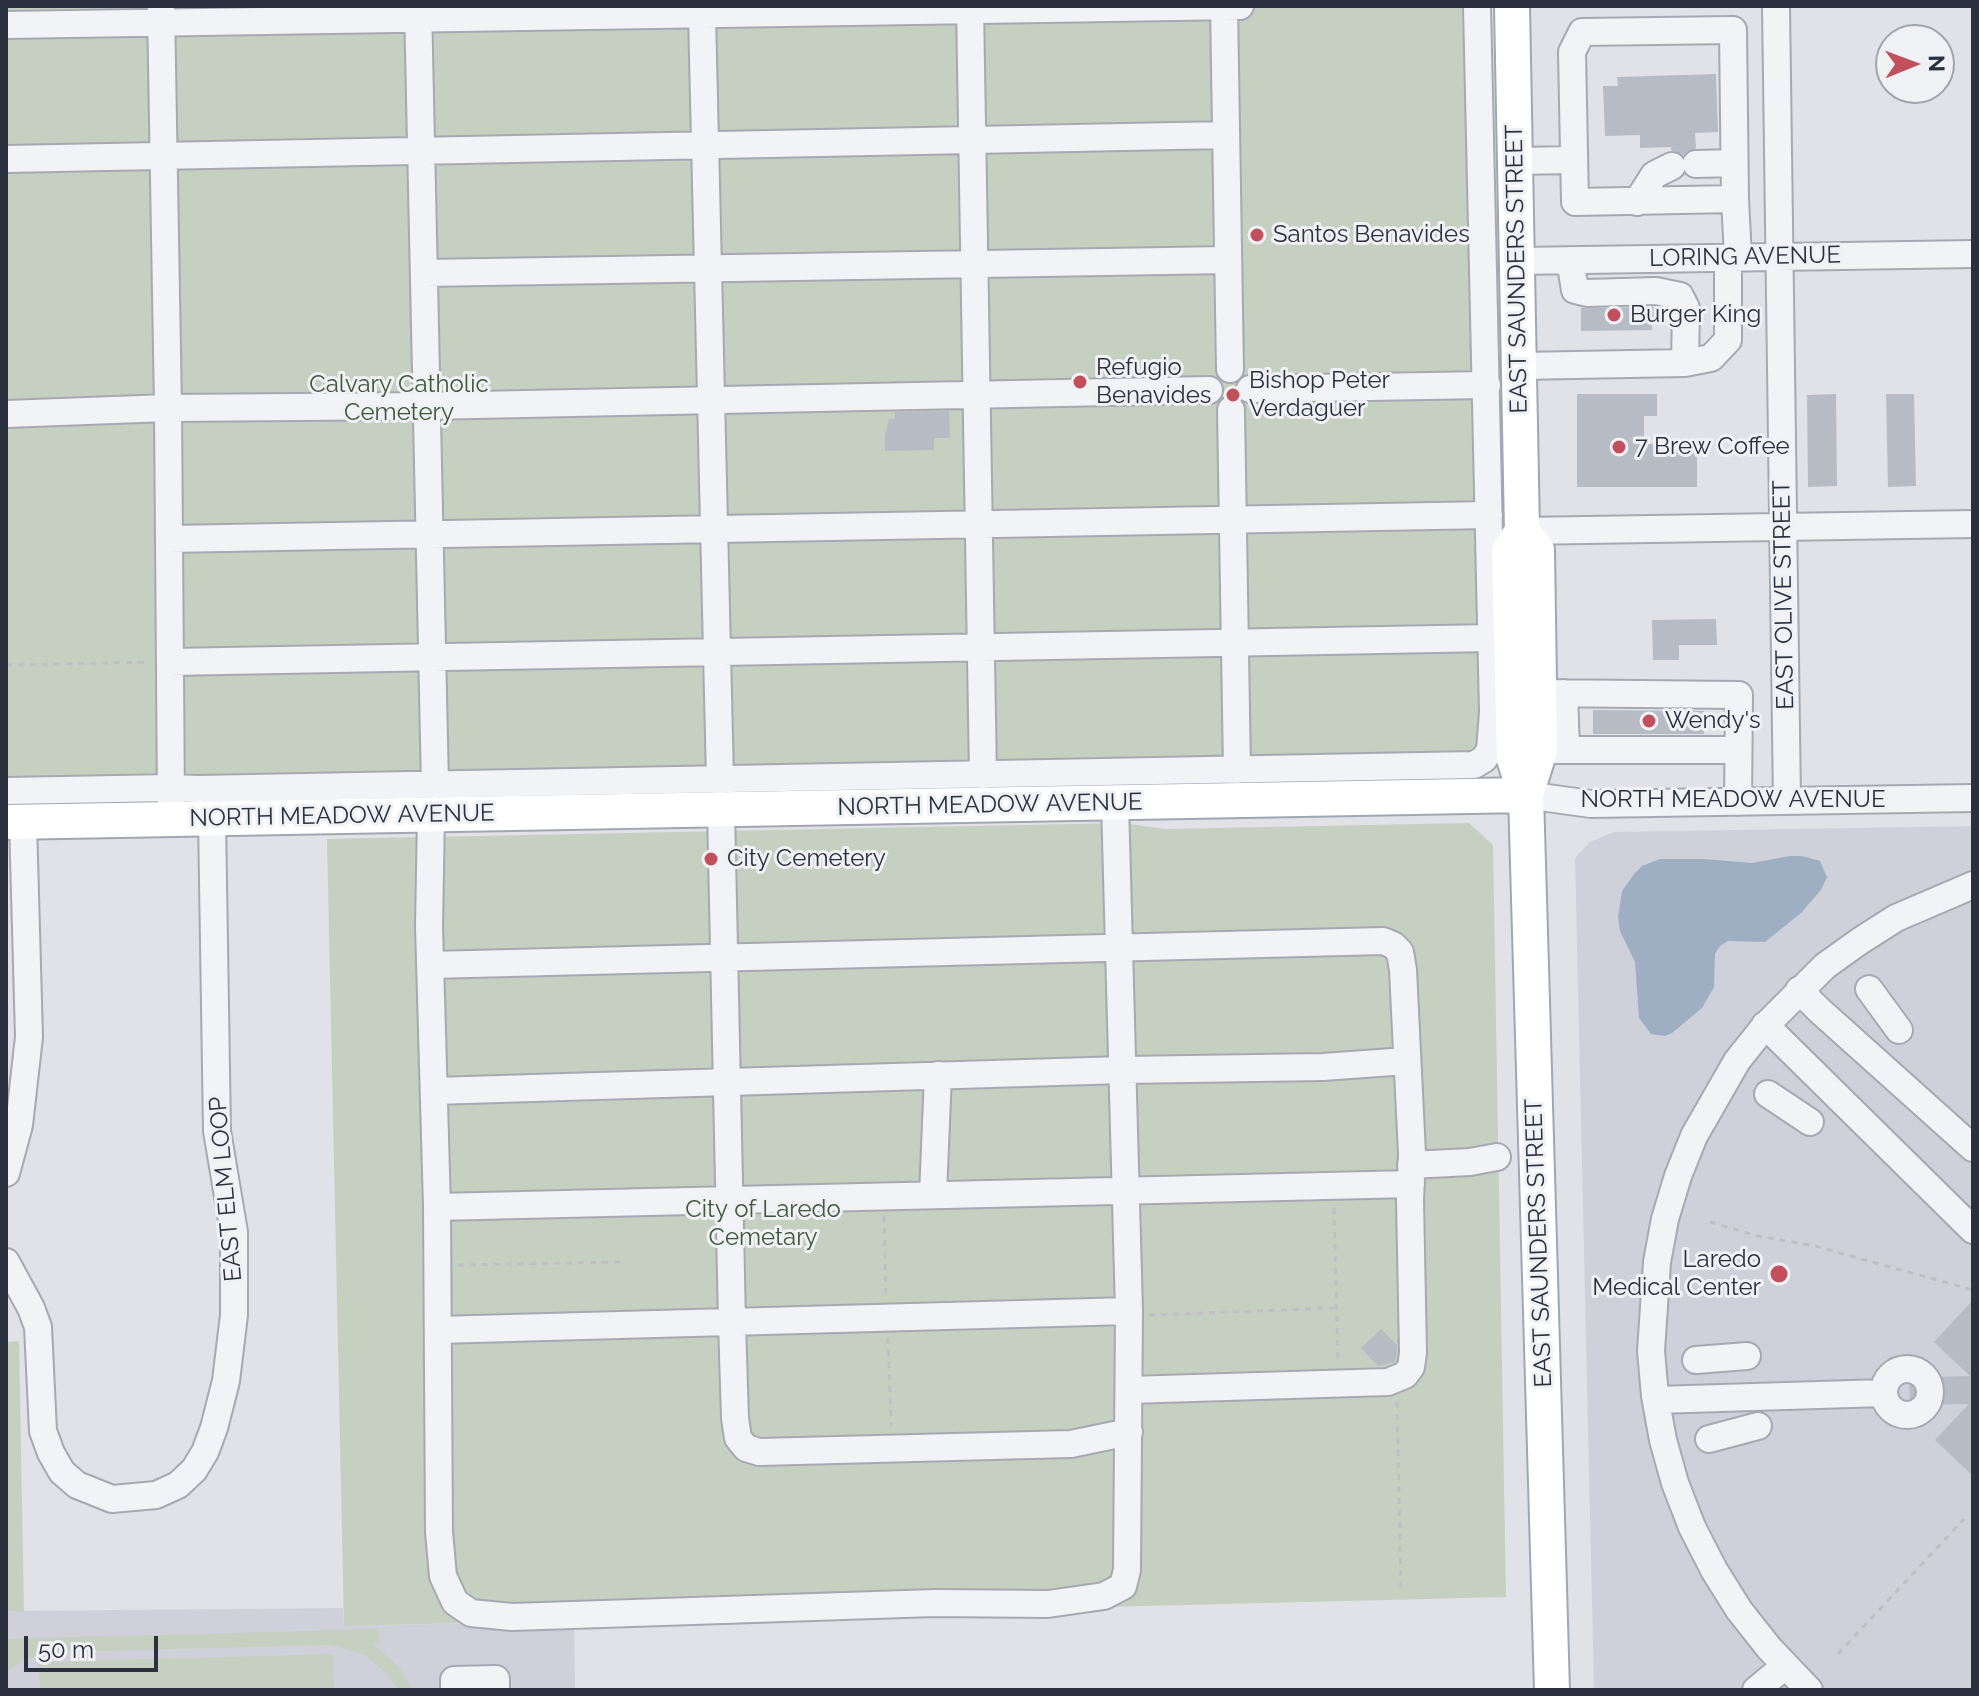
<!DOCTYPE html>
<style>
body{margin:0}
#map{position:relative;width:1979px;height:1696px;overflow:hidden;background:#e0e2e7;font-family:Raleway,sans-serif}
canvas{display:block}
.frame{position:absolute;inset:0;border:8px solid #2a303d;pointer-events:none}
.north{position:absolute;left:1875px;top:24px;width:80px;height:80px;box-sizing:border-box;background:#eff1f5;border:2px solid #a0a4ab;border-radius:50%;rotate:89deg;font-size:22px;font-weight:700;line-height:32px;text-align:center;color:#2a303d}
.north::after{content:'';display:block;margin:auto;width:28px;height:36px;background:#c1505c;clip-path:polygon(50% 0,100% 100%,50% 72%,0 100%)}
.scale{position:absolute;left:24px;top:1636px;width:134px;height:36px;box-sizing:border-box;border:4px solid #2a303d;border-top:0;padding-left:10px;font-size:24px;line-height:28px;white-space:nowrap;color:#2a303d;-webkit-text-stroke:6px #eff1f5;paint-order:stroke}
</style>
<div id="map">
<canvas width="1979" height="1696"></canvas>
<div class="frame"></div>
<div class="north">N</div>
<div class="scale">50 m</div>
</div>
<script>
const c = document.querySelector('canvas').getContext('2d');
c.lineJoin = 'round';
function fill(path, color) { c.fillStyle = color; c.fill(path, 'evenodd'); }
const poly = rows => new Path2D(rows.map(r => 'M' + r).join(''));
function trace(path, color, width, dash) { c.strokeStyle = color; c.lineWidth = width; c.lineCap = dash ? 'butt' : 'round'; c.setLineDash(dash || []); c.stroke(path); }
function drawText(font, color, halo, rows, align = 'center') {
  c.font = font + ' Raleway,sans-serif'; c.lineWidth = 6; c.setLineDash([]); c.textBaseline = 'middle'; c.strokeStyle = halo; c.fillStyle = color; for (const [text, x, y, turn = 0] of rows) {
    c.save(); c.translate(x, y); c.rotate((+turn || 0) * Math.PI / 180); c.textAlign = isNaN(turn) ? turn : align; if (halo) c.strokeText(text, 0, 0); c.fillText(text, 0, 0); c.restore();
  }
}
fill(poly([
 [1973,826,1973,1690,1594,1690,1575,858,1590,842,1614,832],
 [343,1608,344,1626,574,1621,575,1690,6,1690,6,1611]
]), '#ced1d9');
fill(poly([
 [6,6,1485,6,1483,772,6,799],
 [1124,823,1164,829,1469,823,1493,845,1506,1597,344,1626,327,839],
 [19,1341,24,1611,6,1611,6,1342],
 [378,1629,379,1643,373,1644,399,1667,413,1690,398,1690,388,1675,365,1655,331,1645,56,1652,26,1659,6,1672,6,1639],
 [333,1654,334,1690,40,1690,39,1662]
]), '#c5d0c1');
fill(poly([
 [1790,856,1802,856,1820,861,1827,877,1821,890,1801,913,1765,942,1728,941,1720,946,1715,954,1714,987,1702,1008,1672,1033,1665,1036,1651,1034,1639,1018,1635,962,1620,931,1618,917,1622,891,1634,874,1642,866,1660,859,1704,859,1752,863]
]), '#9eafc4');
fill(poly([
 [1716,74,1718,132,1695,133,1696,148,1683,155,1671,150,1671,147,1640,148,1640,135,1605,136,1603,86,1618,86,1617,77],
 [1655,307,1663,309,1664,323,1652,323,1652,330,1581,331,1581,308],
 [1577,394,1657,394,1657,416,1644,416,1644,444,1697,444,1697,487,1577,487],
 [1836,394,1837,486,1808,487,1807,395],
 [1886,394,1914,394,1916,486,1888,487],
 [949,411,950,438,934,438,934,450,885,451,885,435,889,419,895,419,895,412],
 [1716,619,1717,645,1679,645,1679,660,1653,660,1652,620],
 [1593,710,1704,711,1704,734,1593,734],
 [1973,1300,1973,1476,1935,1440,1969,1404,1910,1405,1909,1378,1970,1376,1934,1342],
 [1381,1329,1397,1345,1397,1352,1395,1362,1378,1366,1361,1348]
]), '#b7bbc4');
const minor = poly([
 [418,6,435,785],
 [970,6,983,775],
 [1224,6,1230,369],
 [1776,6,1787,801],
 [161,7,168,408,171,804],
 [702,14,720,780],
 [6,25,1240,6],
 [1733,30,1735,199,1575,202,1572,52,1582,32,1733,30],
 [6,159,1226,135],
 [1515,161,1574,160],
 [1696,164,1734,163],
 [1735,199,1738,257],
 [1637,202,1654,175,1672,166],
 [1570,260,1575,290,1587,293,1656,291,1680,296,1686,308,1685,363],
 [1517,261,1973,254],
 [424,273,1228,260],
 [1519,366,1685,363,1711,358,1728,340,1728,258],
 [1250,389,1487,385],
 [1231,410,1237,770],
 [6,414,168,408,427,406,1209,390],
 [1522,531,1973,524],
 [170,539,1489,515],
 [170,662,1492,638],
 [1539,693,1739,695,1738,802],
 [1564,693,1566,750],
 [1540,750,1737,750],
 [6,791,171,788,198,789,1474,765,1484,759,1490,750,1493,712,1477,6],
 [1526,795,1591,804,1973,798],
 [721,809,732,1322,735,1418,738,1438,746,1448,759,1452,1071,1444,1129,1432],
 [431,815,429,926,437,1207,439,1532,443,1576,455,1602,471,1613,512,1617,935,1603,1048,1604,1104,1596,1123,1586,1127,1570,1129,1311,1115,803],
 [431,965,1383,941,1393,945,1400,952,1403,970,1412,1154,1410,1200,1413,1353,1411,1367,1405,1375,1388,1382,1129,1390],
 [1869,989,1899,1030],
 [1799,990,1819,1010,1973,1148],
 [1765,1025,1973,1230],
 [434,1091,1123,1070,1323,1067,1406,1061],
 [1768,1094,1810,1122],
 [1411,1165,1470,1162,1497,1157],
 [6,1173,19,1125,29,1037,23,822],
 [933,1195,938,1075],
 [437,1207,1411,1184],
 [6,1262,31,1308,38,1327,43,1431,51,1453,62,1472,77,1485,112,1499,156,1495,178,1485,194,1470,205,1452,214,1428,226,1381,234,1315,234,1232,217,1131,212,818],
 [438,1330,1129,1311],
 [1696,1360,1747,1356],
 '1884 1392a23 23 0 1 1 46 0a23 23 0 1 1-46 0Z',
 [1656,1400,1884,1393],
 [1709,1439,1758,1426],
 [454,1690,454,1680,496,1679,496,1690],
 [1756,1690,1785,1666],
 [1809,1690,1769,1648,1739,1610,1714,1570,1692,1527,1675,1483,1663,1440,1655,1396,1651,1351,1657,1262,1665,1219,1678,1176,1694,1136,1737,1061,1764,1027,1825,966,1860,941,1896,918,1973,885]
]);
const major = poly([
 [1512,6,1522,531,1509,551,1514,759,1526,795,1552,1690],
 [1522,531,1537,550,1540,750,1526,795],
 [6,822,1526,795]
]);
trace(minor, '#a6a9b1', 30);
trace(major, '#a0a6b2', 38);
trace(poly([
 [6,665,150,662],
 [1334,1208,1338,1360],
 [884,1216,886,1297],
 [1710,1222,1758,1236,1815,1246,1973,1290],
 [458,1265,621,1262],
 [1149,1315,1337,1308],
 [888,1338,891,1426],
 [1397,1402,1401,1587],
 [1838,1654,1964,1519]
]), '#bec0c6', 3, [6, 6]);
trace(minor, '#f2f3f6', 26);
trace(major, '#fff', 34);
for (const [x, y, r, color] of [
 [1257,235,8,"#c1505c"],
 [1614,315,8,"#c1505c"],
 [1080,382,8,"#c1505c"],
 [1233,395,8,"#c1505c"],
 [1619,447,8,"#c1505c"],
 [1649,721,8,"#c1505c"],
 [711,859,8,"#c1505c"],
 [1779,1274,10,"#c1505c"]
]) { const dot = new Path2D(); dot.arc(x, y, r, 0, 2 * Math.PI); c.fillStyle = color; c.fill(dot); trace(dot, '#eff1f5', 3); }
drawText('24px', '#2a303d', '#eff1f5', [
 ["Santos Benavides",1273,235],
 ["Burger King",1630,315],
 ["Refugio",1096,368],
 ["Benavides",1096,396],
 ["Bishop Peter",1249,381],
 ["Verdaguer",1249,409],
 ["7 Brew Coffee",1635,447],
 ["Wendy's",1665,721],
 ["City Cemetery",727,859],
 ["Laredo",1761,1260,"right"],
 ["Medical Center",1761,1288,"right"]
], 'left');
drawText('24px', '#2a303d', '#eff1f5', [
 ["LORING AVENUE",1745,257,-1],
 ["EAST SAUNDERS STREET",1517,269,-91],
 ["EAST OLIVE STREET",1784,595,-91],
 ["NORTH MEADOW AVENUE",1733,800],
 ["NORTH MEADOW AVENUE",990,805,-1],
 ["NORTH MEADOW AVENUE",342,816,-1],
 ["EAST ELM LOOP",226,1189,-95],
 ["EAST SAUNDERS STREET",1539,1243,-92]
]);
drawText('24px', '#3d5738', '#eff1f5', [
 ["Calvary Catholic",399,385],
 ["Cemetery",399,413],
 ["City of Laredo",763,1210],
 ["Cemetary",763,1238]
]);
</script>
